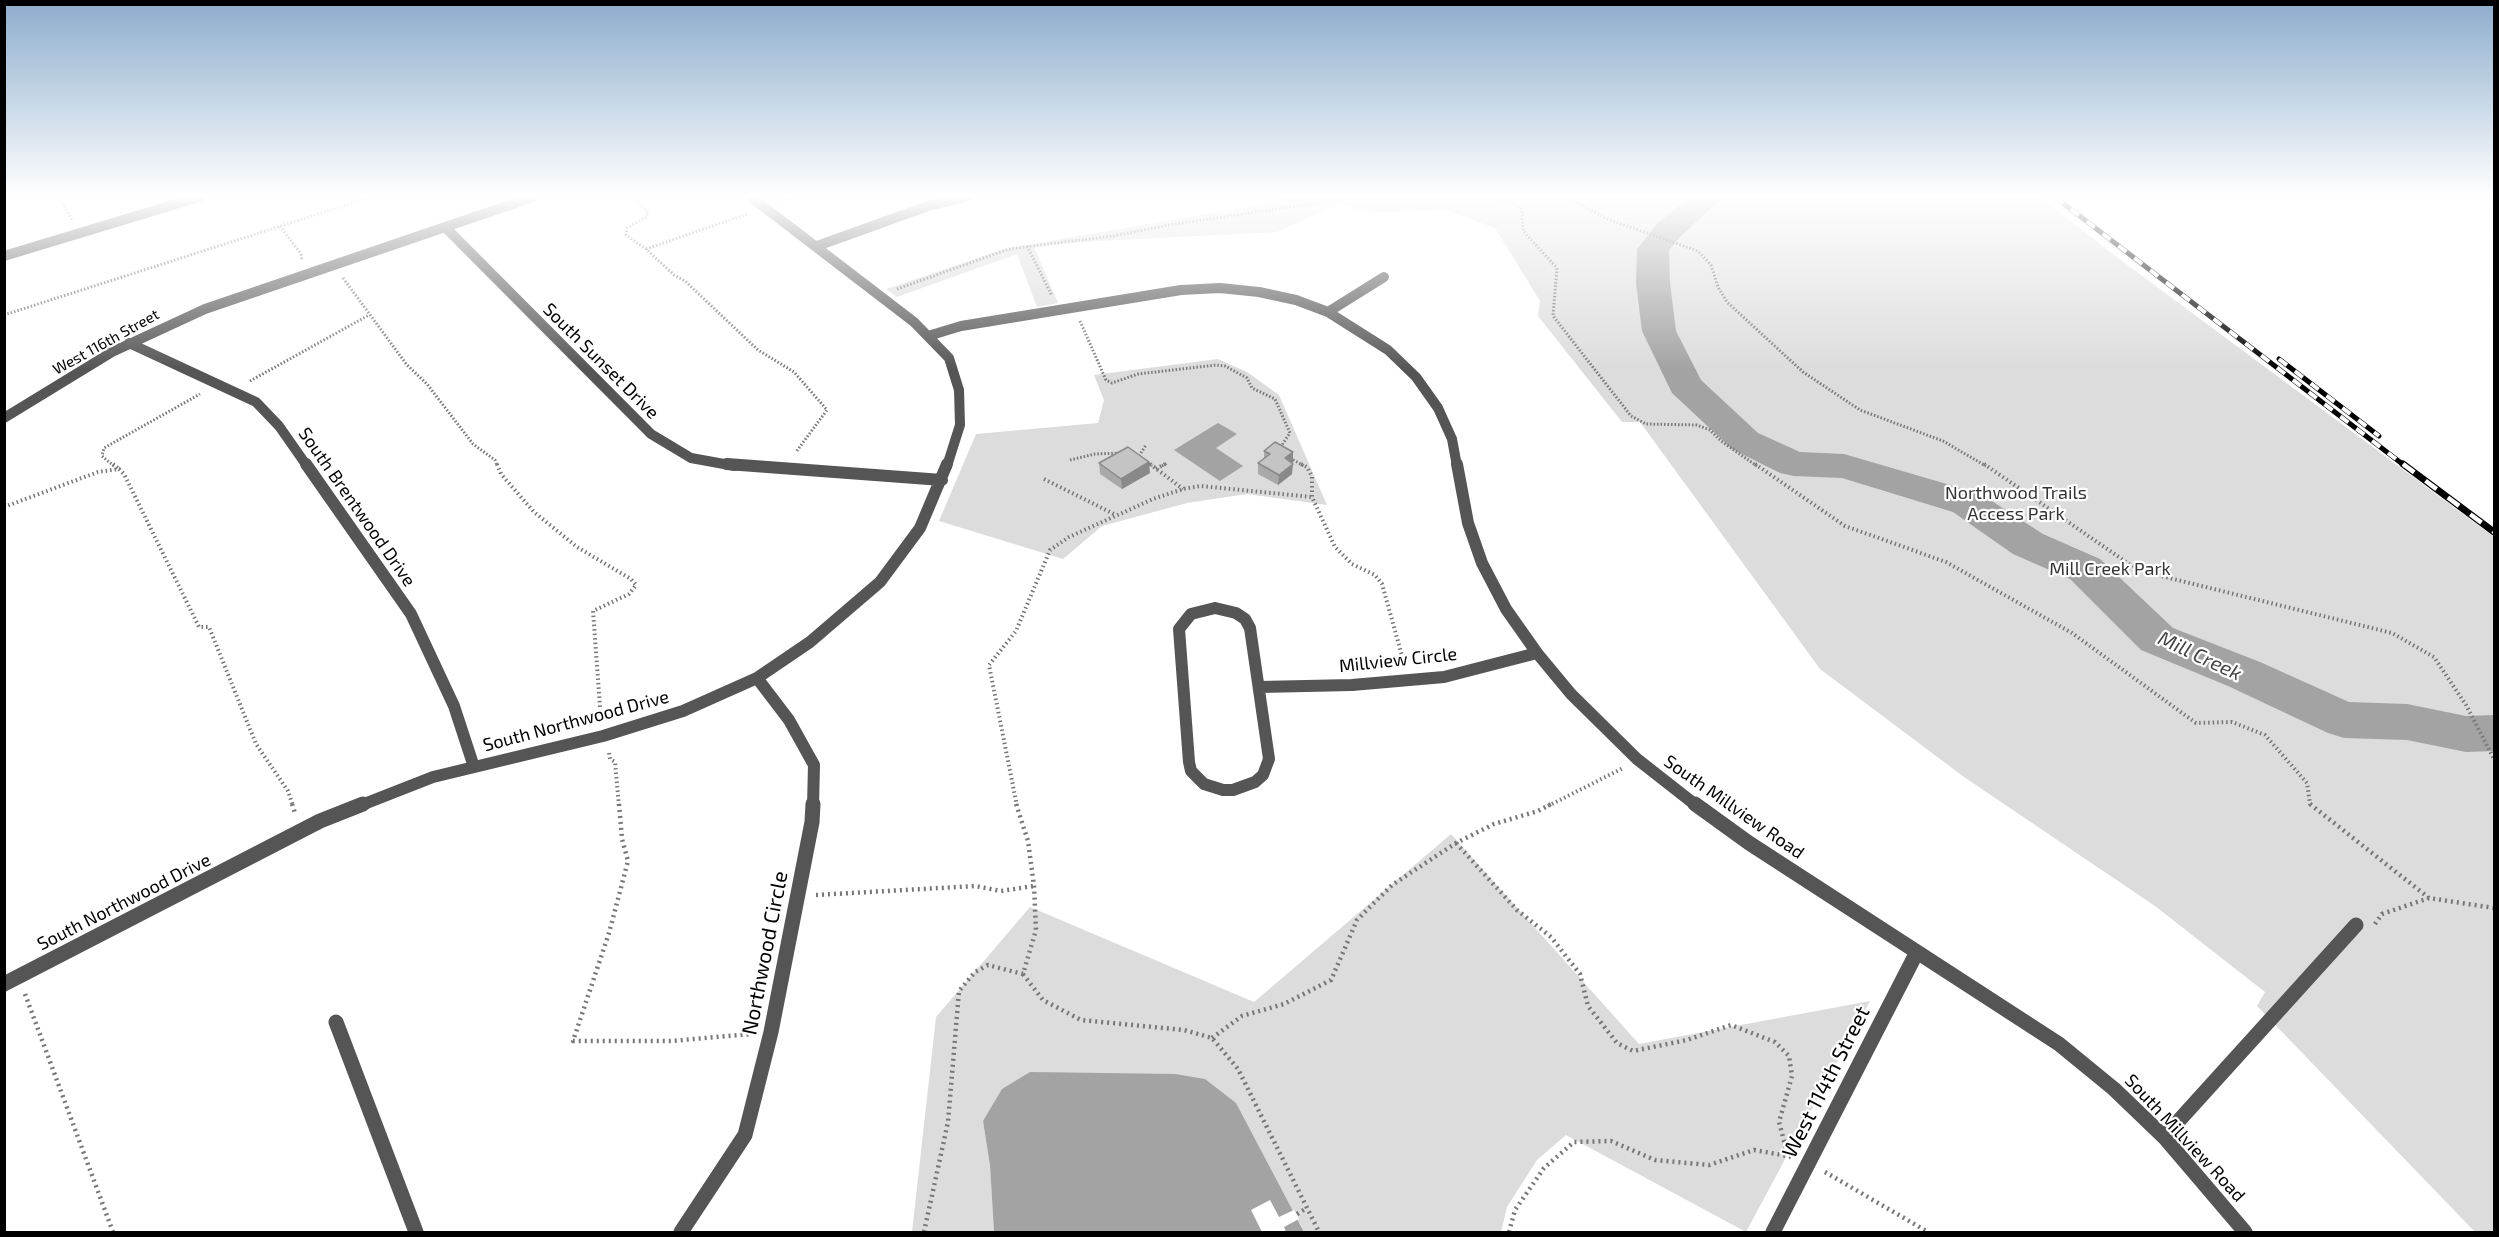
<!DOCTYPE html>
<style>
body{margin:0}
#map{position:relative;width:2499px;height:1237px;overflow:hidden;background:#fff;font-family:"Exo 2",sans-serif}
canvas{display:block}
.frame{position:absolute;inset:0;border:6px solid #000;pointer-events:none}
</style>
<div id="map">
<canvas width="2499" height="1237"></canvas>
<div class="frame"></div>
</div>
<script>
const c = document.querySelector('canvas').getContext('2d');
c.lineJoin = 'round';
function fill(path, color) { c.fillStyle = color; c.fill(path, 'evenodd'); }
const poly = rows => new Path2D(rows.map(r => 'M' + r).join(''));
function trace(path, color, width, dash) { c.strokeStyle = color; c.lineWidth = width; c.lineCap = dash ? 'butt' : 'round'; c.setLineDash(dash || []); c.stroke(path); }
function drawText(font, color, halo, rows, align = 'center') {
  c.font = font + ' "Exo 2",sans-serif'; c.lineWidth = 4.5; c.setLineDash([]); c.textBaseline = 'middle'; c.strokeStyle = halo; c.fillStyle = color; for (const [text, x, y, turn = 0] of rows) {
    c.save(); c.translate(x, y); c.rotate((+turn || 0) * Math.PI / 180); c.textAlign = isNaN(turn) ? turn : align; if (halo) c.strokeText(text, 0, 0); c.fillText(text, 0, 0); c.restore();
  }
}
fill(poly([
 [1281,197,2040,197,2110,252,2494,537,2494,1232,2475,1232,2257,1006,2265,992,2155,906,1964,777,1820,669,1640,422,1622,422,1538,316,1540,301,1495,228,1445,210,1368,213,1341,204,1277,232,1078,242,1034,247,1058,303,1037,307,1017,254,897,297,886,289,1004,249,1252,206],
 [1218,359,1247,372,1279,395,1327,505,1247,494,1187,503,1102,526,1063,559,939,521,976,434,1098,423,1104,400,1094,375],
 [1451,834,1639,1044,1870,1001,1746,1232,1566,1135,1537,1160,1507,1207,1501,1232,1304,1232,1300,1223,1056,1074,1030,1072,983,1121,990,1166,994,1232,912,1232,936,1017,1030,907,1254,1002]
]), '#dcdcdc');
fill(poly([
 [1218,423,1237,434,1216,448,1243,466,1220,481,1174,450],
 [1030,1072,1175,1074,1205,1079,1236,1103,1304,1232,994,1232,990,1166,983,1121,1002,1089]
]), '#a3a3a3');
fill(poly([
 [1270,1200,1279,1217,1294,1210,1299,1219,1284,1227,1286,1232,1262,1232,1251,1210]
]), '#fff');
fill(poly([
 [1690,197,1723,197,1680,237,1669,250,1670,283,1676,331,1701,380,1758,433,1800,452,1844,454,1981,494,2043,534,2100,559,2173,628,2260,662,2349,702,2407,704,2466,716,2494,715,2494,751,2466,752,2407,740,2344,738,2328,733,2228,686,2141,650,2070,579,2013,554,1953,512,1842,478,1794,476,1780,473,1732,449,1672,393,1642,331,1636,283,1637,249,1658,223,1690,197]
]), '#a3a3a3');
trace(poly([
 [59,197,72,220],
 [631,197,648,212,645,218,627,228,626,235,646,249,674,275,685,281,758,350,794,372,827,410,796,452],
 [1492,197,1515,203,1522,210,1523,231,1557,268,1553,316,1631,416,1646,424,1697,425,1710,430,1721,441,1757,466],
 [1567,197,1607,219,1698,251,1711,265,1718,287,1727,302,1803,372,1860,410,1943,441,1986,466],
 [782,201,794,197],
 [280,226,301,254,302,260],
 [1027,246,1052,296],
 [646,249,747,214],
 [343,278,407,365,427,384,473,444,495,460,497,466],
 [897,289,1009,249,1113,236,1169,225,1358,197],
 [4,315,371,197],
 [1080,321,1106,380,1112,383,1138,374,1216,365,1225,366,1247,378,1252,388,1275,399,1290,433,1280,448],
 [250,381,369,315],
 [1139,456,1146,445],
 [1290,458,1304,466],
 [1070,460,1095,454,1122,453],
 [1146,461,1152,466],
 [114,466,102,456,104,448,200,394],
 [1162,466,1167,463]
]), '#777', 3, [1.5, 2]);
trace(poly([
 [113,464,119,469],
 [497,464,501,474,534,512,577,547,631,579,636,585,629,594,593,611,601,720],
 [1150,464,1183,489],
 [1301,464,1307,467,1312,477,1312,497,1335,547,1352,564,1375,575,1382,584,1404,663],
 [1755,464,1845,526,1946,562,2072,633,2196,723,2232,722,2265,735,2307,783,2310,804,2312,806],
 [1984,464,2129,564,2153,574,2392,633,2434,657,2466,705,2494,759],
 [1156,469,1165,464],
 [1044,479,1116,515],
 [4,507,98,472,119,469,124,474,199,627,209,627,256,744,288,791,293,806],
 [609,753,610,759,615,762,619,806],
 [1017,806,989,665,1016,631,1050,550,1069,537,1153,499,1183,489,1201,486,1312,497],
 [1548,806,1623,768]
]), '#777', 4, [1.5, 3]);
trace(poly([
 [292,804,295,813],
 [619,804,622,839,628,861,609,933,573,1041,671,1041,751,1034],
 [2310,804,2429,898],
 [1456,843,1517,910,1551,937,1580,974,1588,1006,1617,1043,1633,1051,1687,1040,1731,1025,1775,1042,1789,1056,1792,1076,1779,1122,1788,1156,1791,1157],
 [816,895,975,886,1001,891,1034,886],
 [2375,924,2382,914,2429,898,2494,908],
 [1023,974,1043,1000,1081,1020,1184,1030,1212,1038,1238,1069,1319,1232],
 [25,994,113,1232],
 [1212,1038,1242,1016,1284,1004,1331,980,1357,920,1392,885,1456,843,1494,824,1538,811,1551,804],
 [1825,1172,1928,1232],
 [1297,1214,1307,1208],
 [924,1232,948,1122,959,991,975,972,988,965,1023,974,1036,930,1034,886,1028,841,1016,804],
 [1509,1232,1515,1210,1544,1168,1574,1142,1611,1141,1655,1160,1709,1165,1754,1150,1788,1156]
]), '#777', 4.5, [2, 4]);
trace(poly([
 [2164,1137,2356,925]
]), '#555', 15);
trace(poly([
 [751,197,914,322,949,358,959,390,960,425,947,466],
 [445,227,651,434,691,458,735,466],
 [817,246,928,206,966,197],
 [4,256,199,197],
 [1328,312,1384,277],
 [928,336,961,326,1181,290,1220,288,1259,292,1296,300,1328,312,1388,350,1416,377,1438,408,1452,439,1457,466],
 [129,343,256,402,279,426,307,466],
 [4,418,112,352,205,309,533,197]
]), '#555', 10);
trace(poly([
 [306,464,411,614,454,706,474,767],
 [727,464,942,480],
 [1457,464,1468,523,1482,563,1506,609,1537,653,1571,694,1637,759,1697,806],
 [1215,608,1236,613,1245,619,1250,628,1269,759,1263,775,1255,782,1233,790,1223,790,1204,784,1191,771,1189,762,1179,629,1191,614,1215,608],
 [757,678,789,720,814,765,813,806],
 [1260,687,1352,685,1444,677,1537,653],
 [359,806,433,777,603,736,683,711,757,678,810,642,880,582,920,528,947,464]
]), '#555', 12);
trace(poly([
 [1695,804,1749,843,2059,1044,2114,1089,2164,1137,2245,1232],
 [4,984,320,821,363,804],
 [336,1022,416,1232],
 [681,1232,745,1135,771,1032,812,822,813,804],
 [1773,1232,1917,952]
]), '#555', 15);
const railFar1 = poly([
 [2055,197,2405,466],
 [2279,359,2379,436]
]);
const rail = poly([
 [2403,464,2494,532]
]);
trace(railFar1, '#000', 5);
trace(rail, '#000', 7);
trace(railFar1, '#fff', 4, [10]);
trace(rail, '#fff', 4.5, [14]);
fill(poly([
 [1264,451,1293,452,1293,462,1292,463,1292,474,1278,485,1258,474,1258,463,1264,459],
 [1099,463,1150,473,1122,489,1100,474]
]), '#a9a9a9');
fill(poly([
 [1293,452,1293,462,1285,469,1285,458],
 [1149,462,1150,473,1122,489,1121,479],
 [1293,464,1292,474,1278,485,1279,475]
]), '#898989');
const building = poly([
 [1275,442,1293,452,1285,458,1293,464,1279,475,1258,463,1270,454,1264,451,1275,442],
 [1128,447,1149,462,1121,479,1099,463,1128,447]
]);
fill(building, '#c4c4c4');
trace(building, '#898989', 1.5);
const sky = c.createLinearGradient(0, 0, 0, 370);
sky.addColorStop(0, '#8cadcc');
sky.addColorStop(0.53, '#fff');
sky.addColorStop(1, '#ffffff00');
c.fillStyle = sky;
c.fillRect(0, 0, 2499, 370);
drawText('15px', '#000', '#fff', [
 ["West 116th Street",106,342,-29]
]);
drawText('18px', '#000', '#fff', [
 ["South Sunset Drive",601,361,45],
 ["South Brentwood Drive",357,507,55],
 ["Millview Circle",1398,660,-6],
 ["South Northwood Drive",576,721,-15],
 ["South Millview Road",1734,807,35],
 ["South Northwood Drive",124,902,-27],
 ["South Millview Road",2185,1138,47]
]);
drawText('18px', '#333', '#fff', [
 ["Northwood Trails",2016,493],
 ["Access Park",2016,514],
 ["Mill Creek Park",2110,569]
]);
drawText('italic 20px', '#444', '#fff', [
 ["Mill Creek",2200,656,25]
]);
drawText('21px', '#000', '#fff', [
 ["Northwood Circle",765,953,-79],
 ["West 114th Street",1826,1082,-63]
]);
</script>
